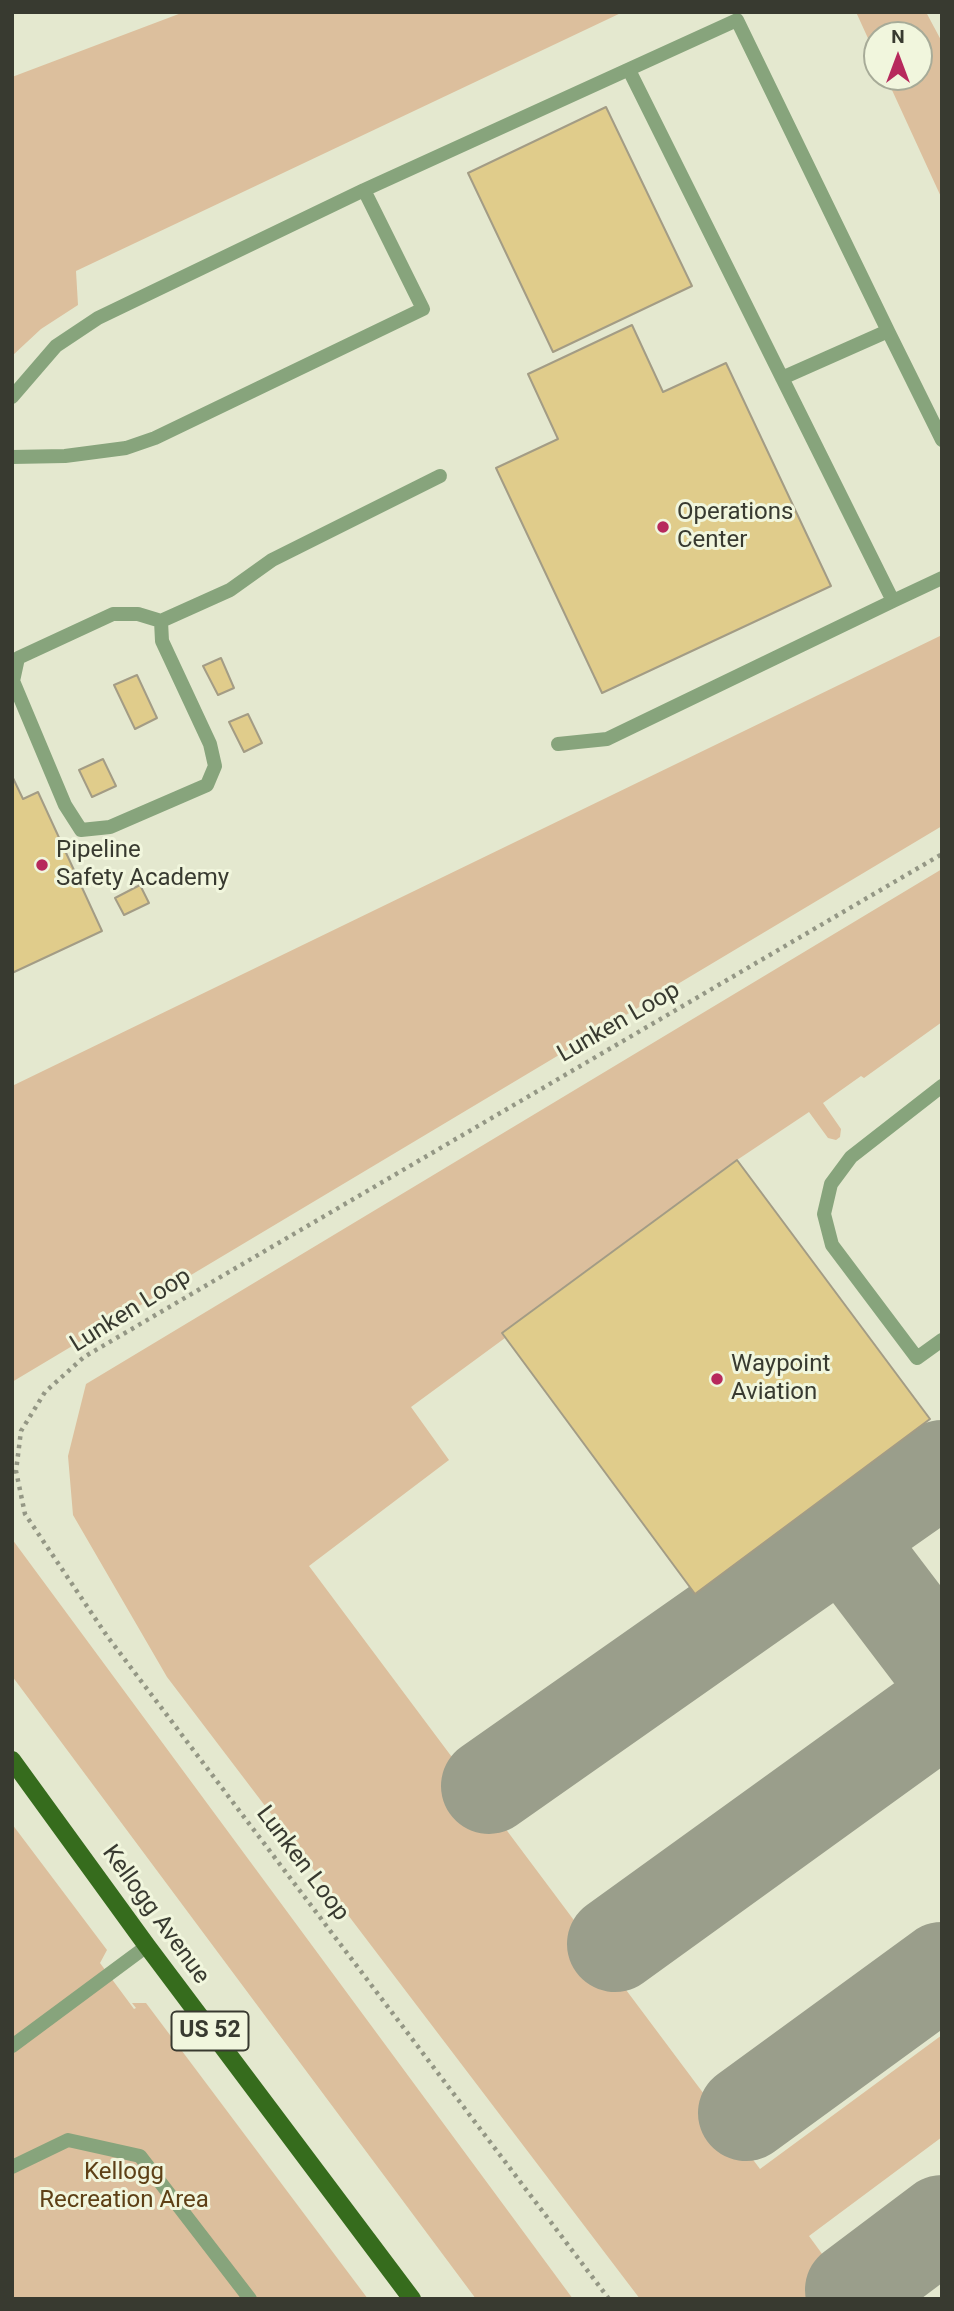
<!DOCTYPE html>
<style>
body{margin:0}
#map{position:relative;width:954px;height:2311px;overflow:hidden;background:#e4e8cf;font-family:Roboto,sans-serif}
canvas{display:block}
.frame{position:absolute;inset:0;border:14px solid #383a30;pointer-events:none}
.north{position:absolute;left:863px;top:21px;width:70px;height:70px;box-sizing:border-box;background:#f1f6dd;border:2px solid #a7ab98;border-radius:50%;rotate:0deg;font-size:19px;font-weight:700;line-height:28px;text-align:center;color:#383a30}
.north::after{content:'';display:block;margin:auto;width:24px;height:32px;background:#b7295c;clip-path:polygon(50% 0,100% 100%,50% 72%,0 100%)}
</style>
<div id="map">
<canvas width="954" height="2311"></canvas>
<div class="frame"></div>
<div class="north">N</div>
</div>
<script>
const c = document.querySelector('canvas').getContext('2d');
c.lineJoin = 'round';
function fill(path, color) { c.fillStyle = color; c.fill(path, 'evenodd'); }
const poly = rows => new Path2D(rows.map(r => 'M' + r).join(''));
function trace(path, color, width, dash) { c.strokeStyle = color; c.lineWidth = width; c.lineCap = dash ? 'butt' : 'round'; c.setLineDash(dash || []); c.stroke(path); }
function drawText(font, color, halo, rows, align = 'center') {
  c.font = font + ' Roboto,sans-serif'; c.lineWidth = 6; c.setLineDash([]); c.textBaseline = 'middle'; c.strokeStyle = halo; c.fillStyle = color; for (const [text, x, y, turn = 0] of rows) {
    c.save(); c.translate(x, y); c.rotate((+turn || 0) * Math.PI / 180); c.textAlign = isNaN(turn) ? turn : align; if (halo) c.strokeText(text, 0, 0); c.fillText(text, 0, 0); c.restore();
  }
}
fill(poly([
 [184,12,623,12,76,271,78,305,41,329,12,356,12,77],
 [856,12,926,12,942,42,942,199,886,77,919,77,919,35,877,35,877,58],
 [942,635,942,826,12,1382,12,1086],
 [942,869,942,1022,864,1078,861,1076,823,1103,841,1129,840,1137,836,1140,828,1138,809,1112,737,1160,502,1333,505,1338,411,1407,449,1460,309,1566,760,2169,942,2035,942,2137,809,2236,855,2299,640,2299,167,1677,73,1515,68,1456,86,1384],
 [12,1539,573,2299,476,2299,12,1676],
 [12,1824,107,1950,100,1963,134,2009,136,2008,132,2003,146,2003,368,2299,12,2299]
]), '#dcbf9d');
trace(poly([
 [844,1538,942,1667],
 [489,1786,942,1468],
 [615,1944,942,1708],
 [746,2113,942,1970],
 [853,2290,942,2223]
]), '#9a9e8b', 96);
const building = poly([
 [606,107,692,286,553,352,468,173,606,107],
 [632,325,663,392,726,363,831,586,602,693,496,468,558,439,528,374,632,325],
 [221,658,234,688,218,695,203,666,221,658],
 [137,675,157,718,135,729,114,685,137,675],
 [248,714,262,743,244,752,229,722,248,714],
 [103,759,116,786,92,797,79,770,103,759],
 [12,776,23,799,38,792,102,931,12,973,12,776],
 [140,885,149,903,124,915,115,898,140,885],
 [737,1160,930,1419,695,1594,502,1333,737,1160]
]);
fill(building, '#e0cc8b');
trace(building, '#a39c85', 2);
trace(poly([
 [609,2299,107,1636,25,1514,16,1471,21,1431,45,1392,84,1357,942,854]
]), '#949785', 4.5, [3.5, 5]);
trace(poly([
 [364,190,737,20,888,331,782,378],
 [888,331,942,440],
 [12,397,56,346,98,318,364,190,423,309,155,438,126,448,65,456,12,457],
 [893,601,942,578],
 [161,621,162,641,210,744,215,766,207,785,110,827,81,830,65,805,13,681,18,658,113,614,138,614,161,621,230,590,272,560,440,476],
 [558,744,607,739,893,601,629,70],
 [942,1086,851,1157,831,1184,824,1214,832,1245,917,1358,942,1340],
 [12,2046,147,1946],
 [12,2167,68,2140,140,2156,250,2299]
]), '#87a47c', 14);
trace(poly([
 [12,1760,147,1946,412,2299]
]), '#366c1d', 18);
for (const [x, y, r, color] of [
 [663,527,7,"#b7295c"],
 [42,865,7,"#b7295c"],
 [717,1379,7,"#b7295c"]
]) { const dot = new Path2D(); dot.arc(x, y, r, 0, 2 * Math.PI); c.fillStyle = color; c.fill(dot); trace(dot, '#f1f6dd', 2.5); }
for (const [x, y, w] of [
 [210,2031,77]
]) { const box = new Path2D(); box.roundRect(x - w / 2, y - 19.5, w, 39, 5); c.fillStyle = '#f1f6dd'; c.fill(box); trace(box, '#383a30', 2); }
drawText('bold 23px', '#383a30', null, [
 ["US 52",210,2031]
]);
drawText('24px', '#383a30', '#f1f6dd', [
 ["Operations",677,513],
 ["Center",677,541],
 ["Pipeline",56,851],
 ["Safety Academy",56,879],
 ["Waypoint",731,1365],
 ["Aviation",731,1393]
], 'left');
drawText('24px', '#383a30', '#f1f6dd', [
 ["Lunken Loop",619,1023,-30],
 ["Lunken Loop",131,1311,-32],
 ["Lunken Loop",302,1864,53],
 ["Kellogg Avenue",155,1915,54]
]);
drawText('24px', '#5e4016', '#f1f6dd', [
 ["Kellogg",124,2173],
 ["Recreation Area",124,2201]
]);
</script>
